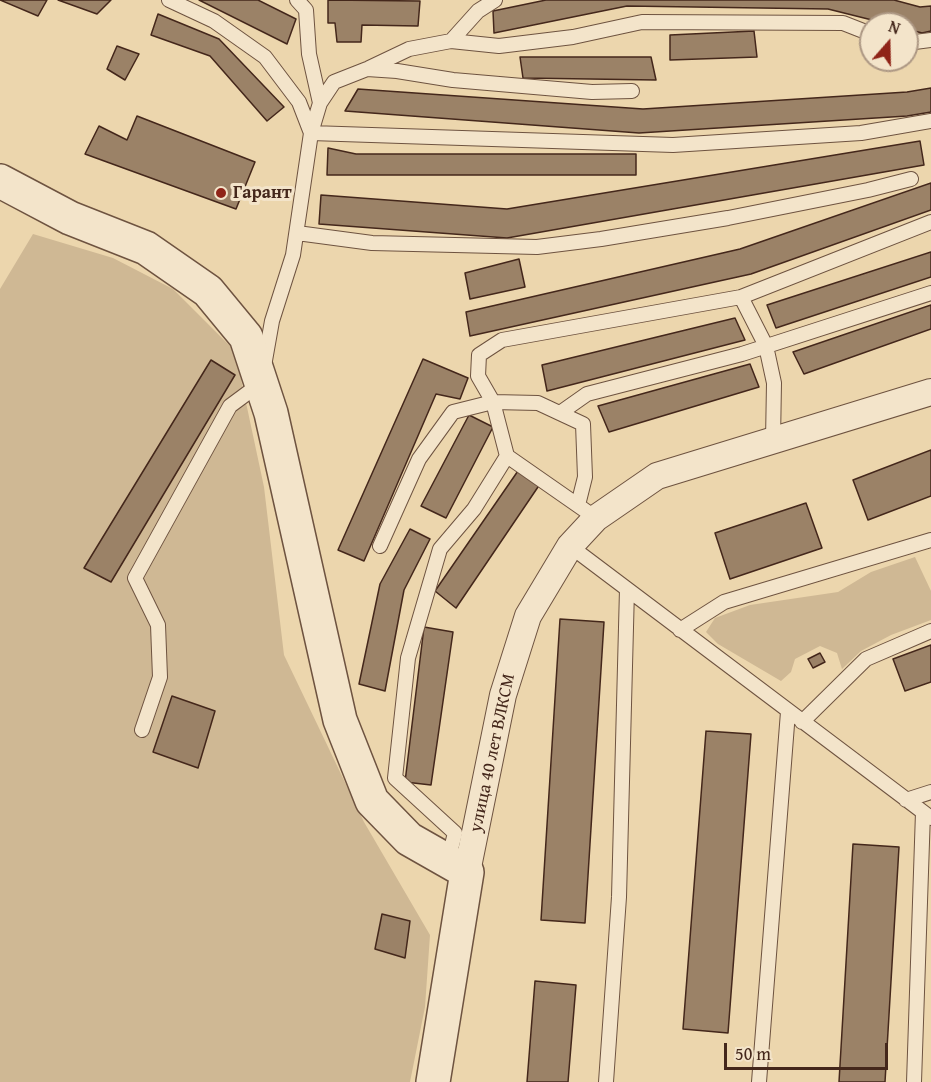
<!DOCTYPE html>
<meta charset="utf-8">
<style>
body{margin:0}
#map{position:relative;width:931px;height:1082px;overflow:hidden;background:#ecd6ad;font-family:"Gentium Book Plus",serif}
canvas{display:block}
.north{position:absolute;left:859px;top:12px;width:60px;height:60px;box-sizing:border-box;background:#f3e4ca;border:2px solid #ad9884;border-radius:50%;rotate:20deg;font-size:16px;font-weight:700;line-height:24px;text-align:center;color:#44271b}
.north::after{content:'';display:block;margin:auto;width:21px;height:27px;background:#8f2418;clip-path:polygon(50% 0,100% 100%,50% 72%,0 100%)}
.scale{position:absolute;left:724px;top:1043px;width:164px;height:27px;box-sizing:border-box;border:3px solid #44271b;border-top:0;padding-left:8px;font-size:18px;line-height:21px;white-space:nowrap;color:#44271b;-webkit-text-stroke:4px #f3e4ca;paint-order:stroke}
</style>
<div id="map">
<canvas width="931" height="1082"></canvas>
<div class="north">N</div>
<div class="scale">50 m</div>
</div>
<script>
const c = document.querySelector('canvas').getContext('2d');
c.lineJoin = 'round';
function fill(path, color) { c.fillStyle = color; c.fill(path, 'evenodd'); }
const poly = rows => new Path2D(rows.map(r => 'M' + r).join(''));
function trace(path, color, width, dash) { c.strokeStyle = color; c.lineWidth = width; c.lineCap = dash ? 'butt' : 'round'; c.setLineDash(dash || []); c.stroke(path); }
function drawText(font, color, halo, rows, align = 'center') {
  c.font = font + ' "Gentium Book Plus",serif'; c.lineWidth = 6; c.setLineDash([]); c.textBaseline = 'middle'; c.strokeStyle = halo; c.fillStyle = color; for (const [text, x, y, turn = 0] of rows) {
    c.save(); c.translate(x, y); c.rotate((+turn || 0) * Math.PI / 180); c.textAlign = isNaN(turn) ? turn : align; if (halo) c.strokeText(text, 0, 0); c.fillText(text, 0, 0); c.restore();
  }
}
fill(poly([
 [33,234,113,258,173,289,235,351,264,487,284,655,364,822,430,935,425,1007,410,1082,0,1082,0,289],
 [915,557,931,591,931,620,891,635,861,651,842,669,837,653,820,646,795,659,791,672,781,681,718,644,706,632,715,618,750,605,838,592,871,572]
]), '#cfb894');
const building = poly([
 [0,0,47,0,38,16,0,0],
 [58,0,111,0,97,14,58,0],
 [199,0,258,0,296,19,287,44,199,0],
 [328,0,420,1,418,26,362,25,361,42,337,42,335,23,328,23,328,0],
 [546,0,894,0,920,7,931,6,931,31,922,33,907,29,907,24,888,24,828,9,627,6,494,33,493,11,546,0],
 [158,14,219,39,284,107,267,121,210,56,151,35,158,14],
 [754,31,757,57,670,60,670,35,754,31],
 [117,46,139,54,125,80,107,69,117,46],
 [520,57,651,57,656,80,523,78,520,57],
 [931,88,931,112,907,116,639,133,345,111,358,89,643,109,907,92,931,88],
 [137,116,255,162,236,209,85,154,99,126,127,140,137,116],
 [920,141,924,165,507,238,319,224,321,195,507,209,920,141],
 [328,148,356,154,636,154,636,175,327,175,328,148],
 [931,183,931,210,751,274,470,336,466,312,740,249,931,183],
 [931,252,931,277,776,328,767,305,931,252],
 [519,259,525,287,470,299,465,273,519,259],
 [931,305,931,329,804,374,793,352,931,305],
 [735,318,745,340,547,391,542,365,735,318],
 [423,359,468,378,460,399,436,394,364,561,338,550,423,359],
 [211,360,235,375,111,582,84,568,211,360],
 [750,364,759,387,609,432,598,406,750,364],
 [469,415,493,427,446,518,421,506,469,415],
 [931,450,931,496,868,520,853,480,931,450],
 [520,468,540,484,456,608,435,591,520,468],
 [806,503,822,548,730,579,715,533,806,503],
 [410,529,430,539,404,590,385,691,359,684,380,584,410,529],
 [560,619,604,622,585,923,541,920,560,619],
 [424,627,453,632,431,785,405,782,424,627],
 [931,645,931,682,905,691,893,659,931,645],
 [820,653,825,662,813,668,808,659,820,653],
 [172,696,215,711,198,768,153,752,172,696],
 [706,731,751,734,728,1033,683,1029,706,731],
 [853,844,899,847,885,1082,839,1082,853,844],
 [382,914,410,921,405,958,375,949,382,914],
 [535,981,576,985,568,1082,527,1082,535,981]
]);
fill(building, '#9b8267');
trace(building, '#44271b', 1.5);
const service = poly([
 [169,0,214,21,265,57,299,102,311,133],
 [297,0,306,10,309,54,320,103],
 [451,41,478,11,495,0],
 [907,43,931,40],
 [369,68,409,49,451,41,499,46,573,37,642,22,843,23,871,34],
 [311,133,673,145,861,133,931,121],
 [297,233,372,243,537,247,601,239,728,218,868,190,911,179],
 [741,297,931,222],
 [560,413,587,394,742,354,931,293],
 [507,456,493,402,478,376,479,355,502,340,741,297,766,346,774,383,773,440],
 [380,546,419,459,453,412,493,402,538,403,583,424,585,477,578,505],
 [570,546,931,818],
 [680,630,724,602,931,540],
 [802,722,866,659,931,631],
 [142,730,160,677,158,625,135,578,230,406,261,383,272,321,293,255,311,133,320,103,334,82,367,69,397,71,453,80,592,92,632,91],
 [906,800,931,792],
 [448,861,455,833,395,778,408,658,440,549,474,509,507,456,596,518],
 [606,1082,619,897,627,589],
 [759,1082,788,712],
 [914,1082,923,812]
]);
const minor = poly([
 [467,872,503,695,528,616,570,546,596,518,657,476,931,392]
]);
const tertiary = poly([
 [0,181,70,218,146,248,208,291,246,337,271,413,340,720,372,801,409,839,467,872,433,1082]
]);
trace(service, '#6e5340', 16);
trace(minor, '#6e5340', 28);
trace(tertiary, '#6e5340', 36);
trace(service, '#f3e4ca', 14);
trace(minor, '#f3e4ca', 26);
trace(tertiary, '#f3e4ca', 33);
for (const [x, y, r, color] of [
 [221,193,6,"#8f2418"]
]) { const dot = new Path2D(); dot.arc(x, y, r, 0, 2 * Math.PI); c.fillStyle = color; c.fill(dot); trace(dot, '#f3e4ca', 2); }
drawText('bold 18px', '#44271b', '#f3e4ca', [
 ["Гарант",233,193]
], 'left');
drawText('18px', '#44271b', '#f3e4ca', [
 ["улица 40 лет ВЛКСМ",493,753,-78]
]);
</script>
